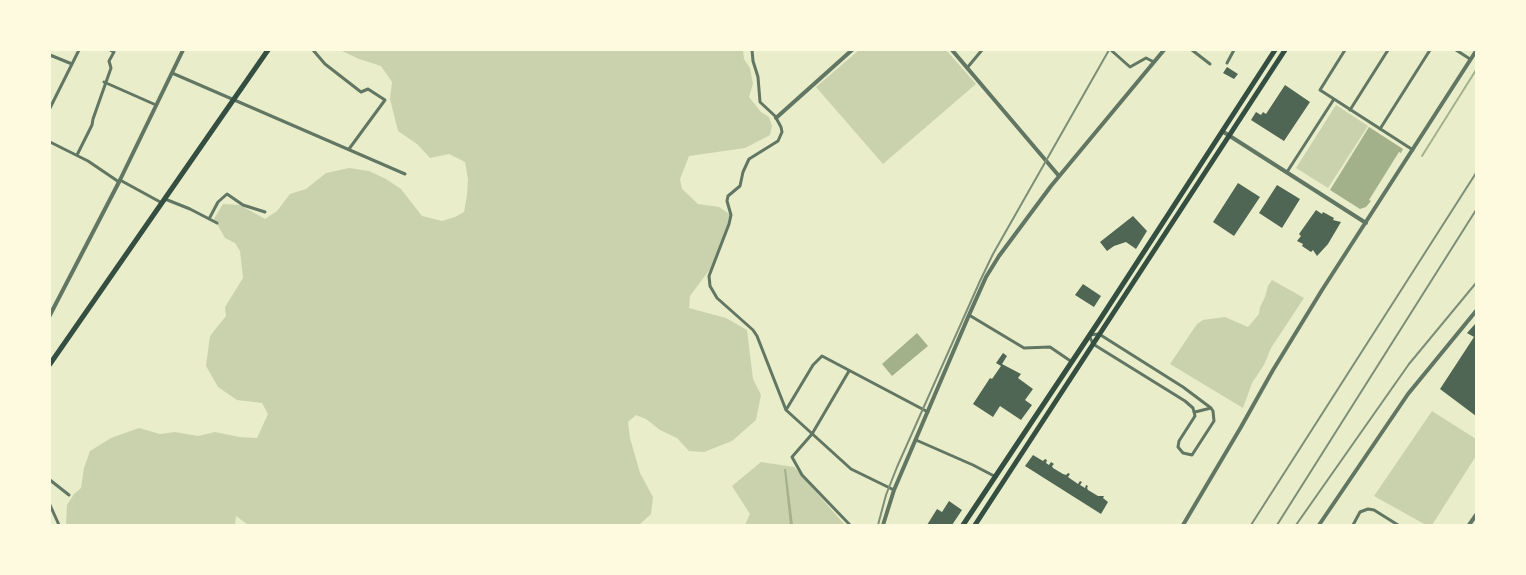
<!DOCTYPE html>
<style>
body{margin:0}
#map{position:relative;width:1526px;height:575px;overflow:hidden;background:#e9edc9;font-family:"Asap Condensed",sans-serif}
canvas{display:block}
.frame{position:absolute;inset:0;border:51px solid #fefae0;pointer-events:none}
</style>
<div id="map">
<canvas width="1526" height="575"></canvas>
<div class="frame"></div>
</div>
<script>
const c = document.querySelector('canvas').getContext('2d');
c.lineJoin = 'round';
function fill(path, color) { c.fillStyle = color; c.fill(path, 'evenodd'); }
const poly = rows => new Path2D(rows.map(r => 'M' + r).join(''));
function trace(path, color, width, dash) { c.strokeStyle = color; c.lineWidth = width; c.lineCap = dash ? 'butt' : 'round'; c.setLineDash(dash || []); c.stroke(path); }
fill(poly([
 [340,50,743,50,744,59,750,68,753,84,749,97,761,112,769,117,772,126,770,135,745,148,689,156,680,179,682,189,698,204,719,207,731,215,713,265,690,296,689,308,726,318,747,330,753,379,761,395,756,420,732,441,704,452,689,451,677,438,660,430,646,419,636,415,628,422,630,438,640,473,653,497,651,514,639,525,248,525,236,516,235,525,66,525,67,505,74,494,81,488,84,468,90,451,111,438,139,428,160,434,175,432,198,436,215,432,239,437,257,438,268,414,262,403,237,400,218,387,206,366,210,336,226,316,225,307,243,278,240,251,235,243,225,238,214,219,223,204,240,205,265,219,277,211,290,194,306,189,326,173,349,168,369,171,386,179,401,189,422,216,442,221,455,217,464,212,467,195,468,179,465,162,449,154,430,158,417,144,398,131,390,99,392,82,381,66,359,59],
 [859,50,946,50,976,84,883,164,816,87],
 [1336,105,1368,126,1328,188,1296,168],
 [1272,280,1304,298,1271,348,1264,365,1252,383,1243,408,1170,364,1197,324,1203,320,1225,317,1248,327,1259,314,1260,307,1265,297,1268,286],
 [1432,411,1476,439,1476,456,1432,525,1426,525,1374,496],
 [761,462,794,467,845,525,745,525,750,514,732,486]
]), '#cad2ad');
fill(poly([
 [1369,127,1403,149,1401,153,1399,152,1369,200,1371,201,1366,207,1360,209,1330,190],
 [917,333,928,346,892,376,882,364],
 [784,469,786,469,793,525,790,525]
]), '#a3b18a');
trace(poly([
 [1422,156,1476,70]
]), '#a3b18a', 2);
fill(poly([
 [1227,67,1238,74,1234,79,1223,73],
 [1285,85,1310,102,1284,141,1251,120,1256,112,1261,115,1263,112,1266,114],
 [1238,183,1260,197,1234,236,1213,222],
 [1277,185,1300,199,1282,228,1259,213],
 [1316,210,1322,214,1323,212,1334,218,1333,220,1341,222,1328,244,1317,256,1313,250,1311,252,1302,246,1303,244,1297,241,1301,236,1299,234],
 [1133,216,1147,231,1136,249,1126,242,1114,246,1107,251,1100,242],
 [1083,284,1101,296,1094,307,1075,295],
 [1476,323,1476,416,1440,389,1474,337,1467,333],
 [1003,353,1007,356,1002,364,1021,374,1018,378,1033,389,1025,400,1032,405,1021,420,1000,406,993,417,973,404,990,378,992,379,1001,366,996,363],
 [1033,455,1043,461,1045,459,1047,460,1046,463,1049,465,1051,462,1054,464,1052,466,1053,468,1063,474,1066,475,1068,473,1070,474,1068,477,1078,484,1080,481,1082,482,1080,485,1085,488,1086,485,1088,486,1087,488,1088,490,1098,496,1104,496,1103,498,1108,502,1101,514,1025,466],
 [949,501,962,510,952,525,927,525,937,509,942,512]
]), '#4f6655');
trace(poly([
 [313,50,325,64,361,92,368,89,385,100,349,149],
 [752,50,753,61,758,77,760,102,775,116,781,127,782,132,778,141,749,159,743,172,740,186,728,196,727,201,731,215,729,224,709,276,710,286,717,298,753,330,757,336,786,410,851,469,894,490],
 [1192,50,1210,64],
 [1345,50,1320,90,1413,150],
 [1456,50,1470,59],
 [1112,51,1130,67,1146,58,1154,62],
 [50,55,72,64],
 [1227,63,1234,50],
 [967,68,982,50],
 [172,73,405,174],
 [104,82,156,105],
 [50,108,79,50],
 [1350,110,1388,50],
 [1380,129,1430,50],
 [50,142,88,161,119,182],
 [77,155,92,125,93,119,111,68,109,61,114,52,110,50],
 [1287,172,1334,99],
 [120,180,162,203],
 [165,199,190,209,217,223],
 [209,219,218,202,227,194,243,205,265,212],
 [969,315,1024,348,1050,347,1072,362],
 [1099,334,1183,387,1211,408,1213,411,1214,421,1192,455,1183,453,1178,447,1179,441,1195,416,1193,408,1185,401,1093,344,1089,335,1099,334],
 [849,371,812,434,792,457,802,475,850,525],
 [786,410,813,365,822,356,928,412],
 [1195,412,1211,408],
 [916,440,973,465,996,477],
 [50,480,69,495],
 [50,505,59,525],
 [1353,525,1360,512,1368,509,1374,510,1398,525]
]), '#617663', 3);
trace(poly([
 [952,50,1059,176],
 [776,118,852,50],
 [1222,131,1366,223],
 [50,315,119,182,183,50],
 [883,525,894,490,969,315,986,277,999,256,1051,186,1164,50],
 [1183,525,1241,427,1273,370,1322,290,1476,51],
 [1319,525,1408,394,1476,311],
 [1469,525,1476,515]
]), '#617663', 4);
trace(poly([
 [50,364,268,50]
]), '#344e41', 5);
trace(poly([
 [963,525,1099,321,1275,50],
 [975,525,1285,50]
]), '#344e41', 5);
trace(poly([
 [878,525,886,495,897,467,980,281,993,254,1109,50],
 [1251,525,1476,173],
 [1277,525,1476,210],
 [1296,525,1409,364,1476,283]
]), '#7c8e77', 2);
</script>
